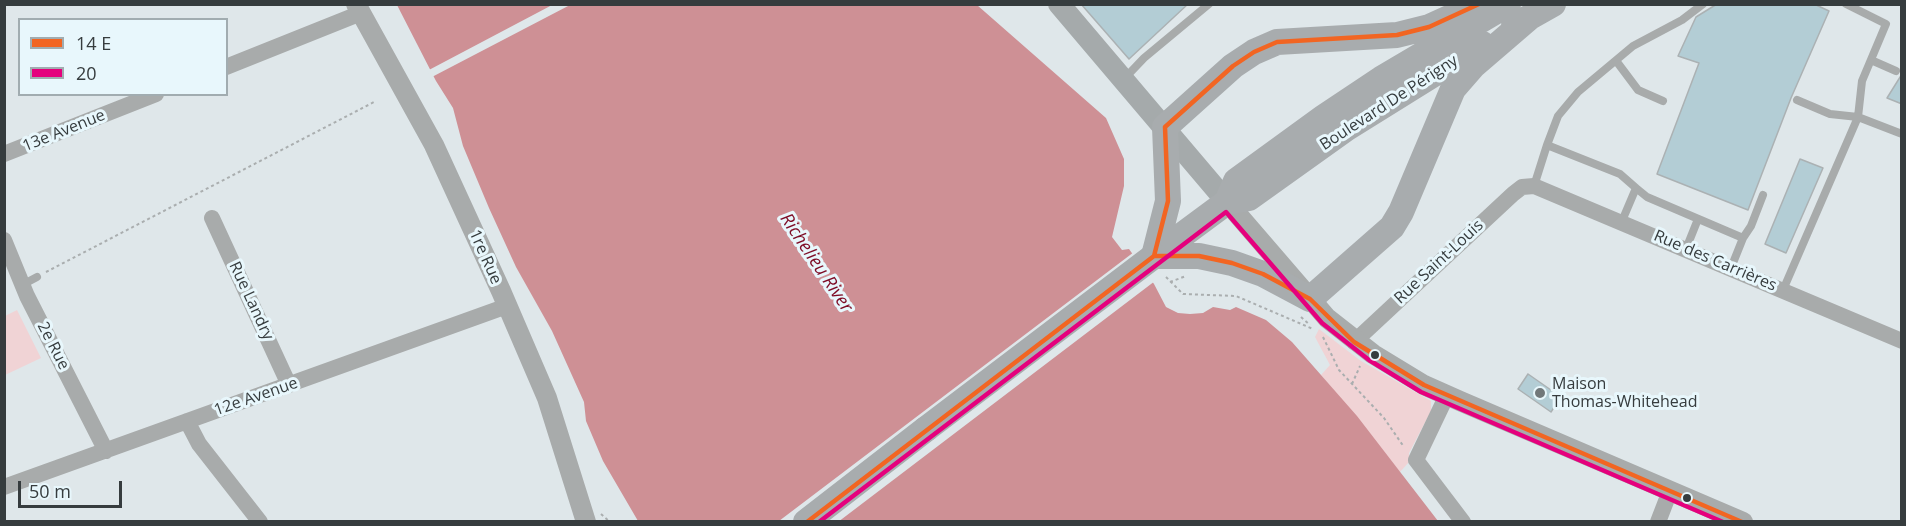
<!DOCTYPE html>
<meta charset="utf-8">
<style>
body{margin:0}
#map{position:relative;width:1906px;height:526px;overflow:hidden;background:#dfe7ea;font-family:"Open Sans",sans-serif}
canvas{display:block}
.frame{position:absolute;inset:0;border:6px solid #363c3e;pointer-events:none}
.legend{position:absolute;left:18px;top:18px;width:210px;height:78px;box-sizing:border-box;background:#e8f7fc;border:2px solid #a1acb0;margin:0;padding:8px 10px;list-style:none;font-size:18px;color:#363c3e}
.legend li{display:flex;align-items:center;gap:12px;height:30px}
.legend b{width:30px;border:2px solid #a1acb0}
.scale{position:absolute;left:18px;top:481px;width:104px;height:27px;box-sizing:border-box;border:3px solid #363c3e;border-top:0;padding-left:8px;font-size:18px;line-height:21px;white-space:nowrap;color:#363c3e;-webkit-text-stroke:4px #e8f7fc;paint-order:stroke}
</style>
<div id="map">
<canvas width="1906" height="526"></canvas>
<div class="frame"></div>
<ul class="legend">
<li><b style="height:8px;background:#f26522"></b>14 E</li>
<li><b style="height:8px;background:#e5007d"></b>20</li>
</ul>
<div class="scale">50 m</div>
</div>
<script>
const c = document.querySelector('canvas').getContext('2d');
c.lineJoin = 'round';
function fill(path, color) { c.fillStyle = color; c.fill(path, 'evenodd'); }
const poly = rows => new Path2D(rows.map(r => 'M' + r).join(''));
function trace(path, color, width, dash) { c.strokeStyle = color; c.lineWidth = width; c.lineCap = dash ? 'butt' : 'round'; c.setLineDash(dash || []); c.stroke(path); }
function drawText(font, color, halo, rows, align = 'center') {
  c.font = font + ' "Open Sans",sans-serif'; c.lineWidth = 6; c.setLineDash([]); c.textBaseline = 'middle'; c.strokeStyle = halo; c.fillStyle = color; for (const [text, x, y, turn = 0] of rows) {
    c.save(); c.translate(x, y); c.rotate((+turn || 0) * Math.PI / 180); c.textAlign = isNaN(turn) ? turn : align; if (halo) c.strokeText(text, 0, 0); c.fillText(text, 0, 0); c.restore();
  }
}
fill(poly([
 [17,310,41,358,5,375,5,316],
 [1319,329,1361,361,1431,401,1431,411,1409,453,1409,462,1400,472,1321,375,1330,365,1315,337]
]), '#f0d3d5');
fill(poly([
 [397,5,977,5,1106,118,1124,159,1124,186,1112,237,1122,250,1129,249,1154,284,1166,307,1178,313,1190,314,1203,313,1213,307,1230,310,1236,307,1266,320,1292,342,1357,416,1438,521,638,521,603,461,586,421,584,402,552,331,516,267,489,208,463,146,453,108,436,81]
]), '#ce9095');
fill(poly([
 [554,4,570,5,430,78,427,71],
 [1134,252,1157,284,1155,281,838,522,779,521]
]), '#dfe7ea');
const building = poly([
 [1081,4,1188,4,1129,59,1081,4],
 [1717,4,1814,4,1829,11,1791,98,1748,210,1657,174,1699,63,1678,56,1696,17,1717,4],
 [1902,74,1902,104,1887,98,1902,74],
 [1800,159,1823,168,1786,253,1765,244,1800,159],
 [1528,374,1561,397,1551,412,1518,389,1528,374]
]);
fill(building, '#b3cdd5');
trace(building, '#abb1b3', 1.5);
trace(poly([
 [46,272,376,101],
 [1166,277,1183,294,1236,296,1313,329],
 [1170,282,1186,276],
 [1301,317,1310,325],
 [1323,337,1339,370,1384,418,1404,447],
 [1352,384,1360,366],
 [601,514,610,522]
]), '#aaaeaf', 2, [3, 3]);
trace(poly([
 [1846,4,1886,24,1862,81,1858,117,1902,134],
 [1871,60,1896,71],
 [1617,62,1638,90,1663,101],
 [1124,79,1144,58,1209,4],
 [1547,145,1558,116,1578,92,1633,46,1682,20,1703,4],
 [1534,186,1547,145,1620,174,1636,188,1622,221],
 [1636,188,1647,197,1743,238,1731,268],
 [1743,238,1751,226,1763,195],
 [1686,249,1698,219],
 [22,285,37,277],
 [1783,290,1858,117,1830,114,1797,100]
]), '#a8abab', 8);
trace(poly([
 [226,67,361,13],
 [4,154,156,94],
 [212,218,289,385],
 [4,240,27,296,106,451],
 [1354,342,1513,194,1522,187,1534,186,1902,341],
 [1447,395,1416,460,1463,522],
 [187,421,199,444,260,522],
 [4,487,507,306],
 [1658,522,1670,491]
]), '#a8abab', 16);
trace(poly([
 [356,4,434,145,501,291,547,398,586,522],
 [1227,202,1327,318,1373,354,1424,385,1460,401,1743,522]
]), '#a8abab', 20);
trace(poly([
 [1059,4,1227,202]
]), '#a5aaab', 22);
trace(poly([
 [1514,26,1553,4],
 [1227,202,1236,181,1324,117,1381,79,1508,4],
 [1154,256,1199,256,1232,263,1263,274,1310,299,1392,227,1401,212,1453,89,1473,66,1530,17],
 [1154,256,1168,201,1165,127,1233,66,1254,52,1277,42,1397,35,1429,27,1480,4],
 [1154,256,1227,202,1249,198,1347,128,1482,44],
 [806,522,926,429]
]), '#a8acae', 26);
trace(poly([
 [926,429,1154,256]
]), '#a8acae', 26);
trace(poly([
 [1154,256,1199,256,1232,263,1263,274,1310,299,1354,342,1424,385,1742,522],
 [1154,256,1168,201,1165,127,1233,66,1254,52,1277,42,1397,35,1429,27,1479,4],
 [807,522,1154,256]
]), '#f26522', 4.5);
trace(poly([
 [819,522,1226,212,1322,323,1369,360,1421,392,1723,522]
]), '#e5007d', 4.5);
for (const [x, y, r, color] of [
 [1375,355,5,"#363c3e"],
 [1540,393,6,"#71787a"],
 [1687,498,5,"#363c3e"]
]) { const dot = new Path2D(); dot.arc(x, y, r, 0, 2 * Math.PI); c.fillStyle = color; c.fill(dot); trace(dot, '#e8f7fc', 2); }
drawText('16px', '#363c3e', '#e8f7fc', [
 ["Boulevard De Périgny",1389,103,-33],
 ["13e Avenue",64,131,-22],
 ["1re Rue",485,257,66],
 ["Rue des Carrières",1715,261,23],
 ["Rue Saint-Louis",1439,262,-43],
 ["Rue Landry",251,301,65],
 ["2e Rue",53,346,63],
 ["12e Avenue",256,397,-19]
]);
drawText('16px', '#363c3e', '#e8f7fc', [
 ["Maison",1552,384],
 ["Thomas-Whitehead",1552,402]
], 'left');
drawText('italic 18px', '#7e0b25', '#e8f7fc', [
 ["Richelieu River",816,263,56]
]);
</script>
